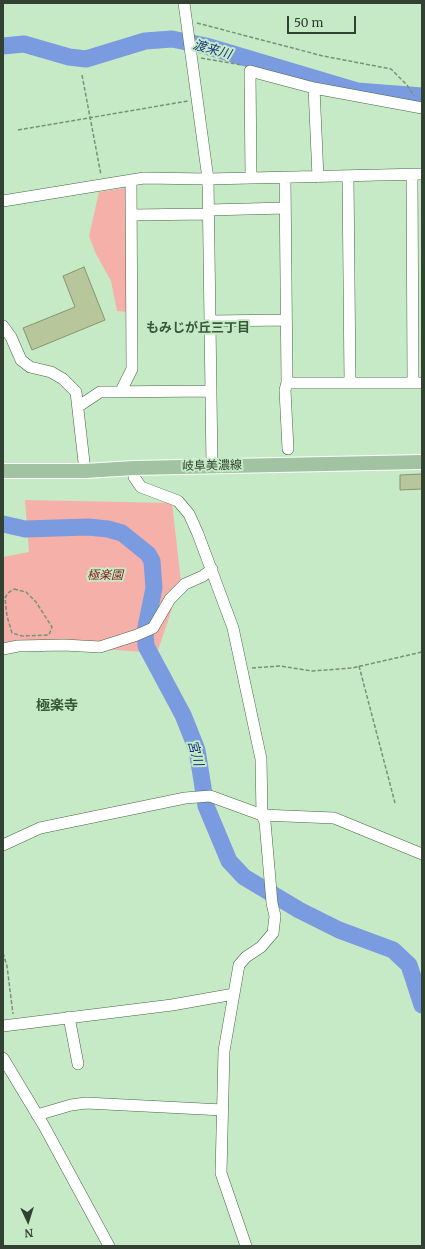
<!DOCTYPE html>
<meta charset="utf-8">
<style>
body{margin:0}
#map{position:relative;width:425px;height:1249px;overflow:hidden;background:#c6eac5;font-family:Merriweather,serif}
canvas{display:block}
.frame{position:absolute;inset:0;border:4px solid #324132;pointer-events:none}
.north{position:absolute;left:8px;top:1201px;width:40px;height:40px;-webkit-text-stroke:3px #c6eac5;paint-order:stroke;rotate:176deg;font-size:11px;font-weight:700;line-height:16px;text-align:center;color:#324132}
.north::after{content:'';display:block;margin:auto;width:14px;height:18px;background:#324132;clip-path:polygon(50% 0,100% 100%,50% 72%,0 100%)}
.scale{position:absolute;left:287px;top:16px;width:69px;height:18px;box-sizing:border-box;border:2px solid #324132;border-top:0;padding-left:5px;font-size:12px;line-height:14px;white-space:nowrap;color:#324132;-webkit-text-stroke:3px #c6eac5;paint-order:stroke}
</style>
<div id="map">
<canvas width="425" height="1249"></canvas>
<div class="frame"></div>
<div class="north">N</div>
<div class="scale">50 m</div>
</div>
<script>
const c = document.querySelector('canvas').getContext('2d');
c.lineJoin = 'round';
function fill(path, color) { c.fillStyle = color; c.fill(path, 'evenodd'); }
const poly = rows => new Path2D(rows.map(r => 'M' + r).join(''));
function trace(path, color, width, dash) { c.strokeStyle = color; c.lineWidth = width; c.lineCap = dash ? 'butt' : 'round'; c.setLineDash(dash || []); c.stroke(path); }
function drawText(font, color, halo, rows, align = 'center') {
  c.font = font + ' Merriweather,"Noto Sans JP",serif'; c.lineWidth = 4; c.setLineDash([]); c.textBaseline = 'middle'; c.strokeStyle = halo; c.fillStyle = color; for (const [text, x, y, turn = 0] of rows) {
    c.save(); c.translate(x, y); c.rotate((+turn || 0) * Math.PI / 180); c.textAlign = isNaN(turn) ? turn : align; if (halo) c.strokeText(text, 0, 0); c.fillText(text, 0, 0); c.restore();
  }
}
fill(poly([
 [125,188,127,227,127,312,117,311,111,281,96,254,89,236,99,192],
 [25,500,172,503,181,582,157,653,49,645,3,649,3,557,29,552]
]), '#f5b0aa');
trace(poly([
 [3,46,24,44,69,57,86,59,145,41,172,39,206,46,357,91,422,96],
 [3,524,25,529,88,527,108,529,122,533,148,554,152,561,154,588,145,632,146,646,183,715,197,750,206,806,229,861,244,877,299,910,339,930,393,950,409,965,422,1005]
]), '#7a9be0', 17);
const building = poly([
 [84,267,105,320,32,350,23,328,75,307,63,276,84,267],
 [422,474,422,489,400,490,400,475,422,474]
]);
fill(building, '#b7c79b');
trace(building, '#85956a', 1);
const minor = poly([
 [184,3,208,179,212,466],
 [314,88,318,177],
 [412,174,413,382],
 [348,176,350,383],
 [285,177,287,383,285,390,288,449],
 [251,178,250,71,314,88,422,108],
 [3,201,144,178,208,179,422,174],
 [209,210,285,208],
 [131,215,209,214],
 [211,321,286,320],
 [3,326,11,337,21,360,30,367,51,372,63,379,76,392,85,471],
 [287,383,422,383],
 [121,391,132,369,131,180],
 [79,406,100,392,211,391],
 [134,468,134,477,141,487,178,501,189,514,198,534,233,628,261,759,262,815,265,822,272,903,275,916,273,933,261,947,246,957,239,965,224,1051,221,1173,246,1246],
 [3,649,18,646,64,645,100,647,137,635,153,628,170,599,185,584,203,576,212,569],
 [3,845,40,828,185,798,210,796,262,815,334,818,422,854],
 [69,1017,78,1064],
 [3,1026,172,1005,234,994],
 [3,1058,44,1126,109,1246],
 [37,1115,71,1105,86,1103,223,1110]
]);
const major = poly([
 [3,471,85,471,134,468,422,462]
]);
trace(minor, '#466646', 12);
trace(major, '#fff', 16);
trace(poly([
 [197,23,323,56,391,69,407,85,414,96],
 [201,58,242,65],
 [82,75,101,175],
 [18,130,188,101],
 [14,589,26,592,36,602,52,627,49,635,22,636,12,633,7,616,5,598,8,593,14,589],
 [359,666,395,803],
 [252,668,280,666,312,671,352,668,422,652],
 [3,953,7,966,13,1014]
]), '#789178', 1.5, [4, 2]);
trace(minor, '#fff', 11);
trace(major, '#a1c3a2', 14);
drawText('12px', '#324132', '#c6eac5', [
 ["岐阜美濃線",212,466,-1]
]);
drawText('italic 12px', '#851d20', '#c6eac5', [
 ["極楽園",105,576]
]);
drawText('italic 13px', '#173584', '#c6eac5', [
 ["渡来川",212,50,16],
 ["宮川",195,753,75]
]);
drawText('bold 13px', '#385738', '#c6eac5', [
 ["もみじが丘三丁目",198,328]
]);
drawText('bold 14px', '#385738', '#c6eac5', [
 ["極楽寺",57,706]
]);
</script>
